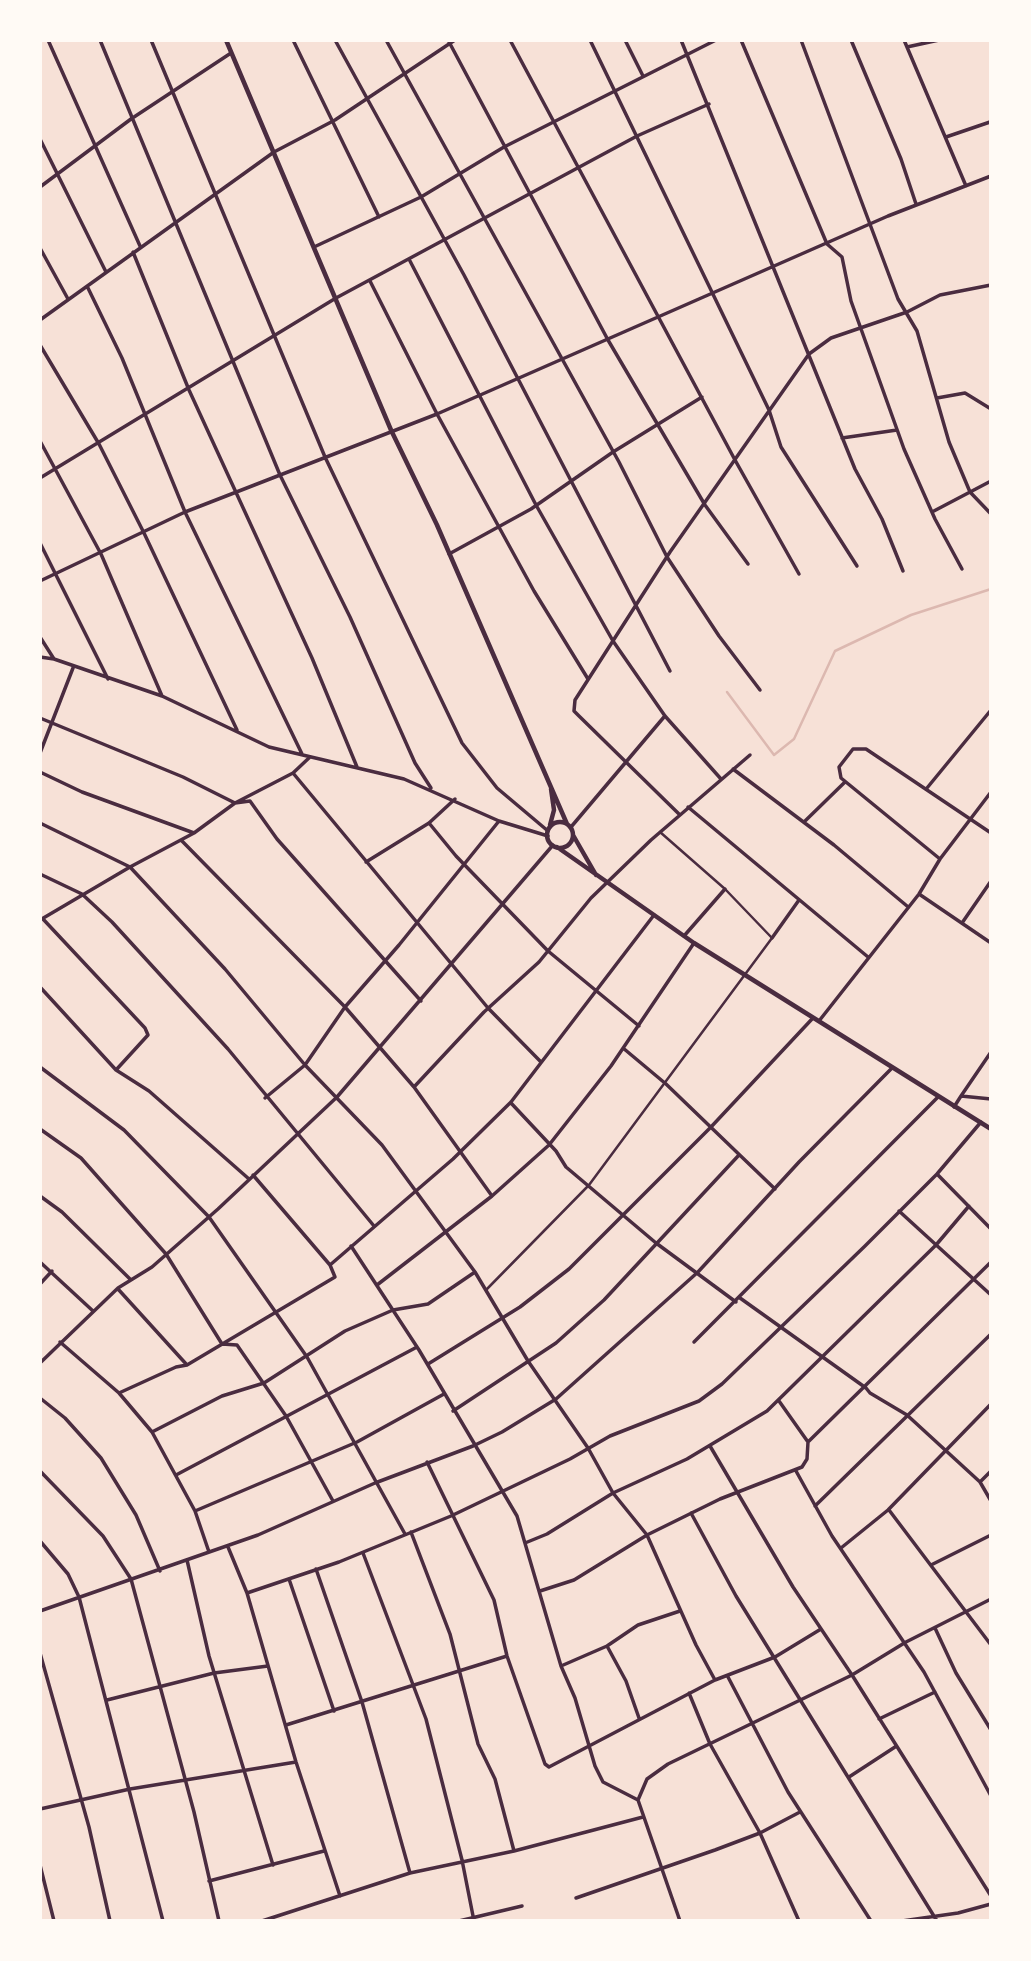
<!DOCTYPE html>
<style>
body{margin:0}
#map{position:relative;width:1031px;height:1961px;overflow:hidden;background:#f7e1d7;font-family:Roboto,sans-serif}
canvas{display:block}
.frame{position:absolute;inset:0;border:42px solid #fffaf5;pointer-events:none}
</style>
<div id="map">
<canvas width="1031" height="1961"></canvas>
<div class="frame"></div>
</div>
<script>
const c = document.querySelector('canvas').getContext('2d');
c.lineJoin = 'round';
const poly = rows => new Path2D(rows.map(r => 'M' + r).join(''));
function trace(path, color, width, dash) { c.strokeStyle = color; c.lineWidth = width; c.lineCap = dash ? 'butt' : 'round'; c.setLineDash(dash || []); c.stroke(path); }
trace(poly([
 [727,692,774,755,794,739,835,651,911,615,991,589]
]), '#dcb8b0', 2.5);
trace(poly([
 [486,1290,589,1185,772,938,725,889,660,832]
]), '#4a2c40', 2.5);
trace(poly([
 [48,40,140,246],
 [100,40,280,475,350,617,415,763,431,788],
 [151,40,325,457,462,743,497,788,548,831],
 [293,40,379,217],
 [335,40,464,275,670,671],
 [386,40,619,462,667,557,719,636,760,690],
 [448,40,608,340,705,505,748,564],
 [510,40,735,460,799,574],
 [590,40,769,410,781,447,857,566],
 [625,40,643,76],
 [681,40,855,469,882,519,903,571],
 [741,40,827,244,842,257,851,301,904,449,935,519,962,569],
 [801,40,898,299,917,331,949,442,970,492,991,514],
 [851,40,901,159,916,204],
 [904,40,966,186],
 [907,47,939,40],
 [946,137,990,122],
 [40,139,106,272],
 [40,187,131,119,231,53],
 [314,247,421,197,504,147,716,40],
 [40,248,68,299],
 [133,252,189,390,312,658,357,767],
 [410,261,536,505,613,641,665,716,721,779],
 [370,281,437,414,534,591,588,679],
 [87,286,122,358,185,512,302,754],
 [40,320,274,152,335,120,455,40],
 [40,345,99,444,144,533,237,730],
 [937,398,965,393,991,409],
 [842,438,897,430],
 [40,441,101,554,162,696],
 [40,478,336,298,637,136,709,104],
 [932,512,991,481],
 [40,543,108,679],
 [449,554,531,509,613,452,702,397],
 [40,581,185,512,437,414,888,216,991,176],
 [40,637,54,659],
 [40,657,54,659,162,696,269,747,404,779,499,821,548,836],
 [40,718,183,777,235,803,250,801,277,839,421,1001],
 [40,753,73,668],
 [733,769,834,845,907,906],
 [40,772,82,792,194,833],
 [293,773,488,1008,541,1062],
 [927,788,991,710],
 [688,807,868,957],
 [680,815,579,716,574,711,575,700,670,552,809,354,831,338,907,312,940,295,991,285],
 [804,822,845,782],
 [40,823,130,867,225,969,305,1065,382,1145,475,1272,528,1361,588,1448,613,1493,647,1535,696,1645,715,1680],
 [429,823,456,856,548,951,639,1026],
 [571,827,664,717],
 [182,841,345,1007,414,1087,492,1196],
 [940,859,841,778,839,767,853,749,866,749,991,833],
 [366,862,429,823,455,799],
 [40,874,82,894,112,922,228,1049,374,1226],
 [919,894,991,943],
 [43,919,145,1028,148,1035,116,1070],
 [40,920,130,867,194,833,235,803,293,773,310,757],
 [962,923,991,881],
 [684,936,725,889],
 [772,938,799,900],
 [40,987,116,1070,149,1091,249,1179],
 [819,1021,919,894,940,859,991,792],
 [623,1048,666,1084,775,1189],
 [40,1067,124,1130,209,1217,307,1357,405,1534],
 [414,1087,484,1012,539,962,591,898,651,840,750,755],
 [961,1096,991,1052],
 [265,1098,305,1065,345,1007,399,945,499,821],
 [511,1103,556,1151,566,1167,656,1243,736,1302],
 [954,1107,961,1096,991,1099],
 [40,1129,81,1158,166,1254,222,1344,237,1345,286,1416,333,1501],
 [937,1174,991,1229],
 [40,1196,62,1212,130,1279],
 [899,1211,991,1295],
 [351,1246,419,1350,517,1516,561,1666,575,1698,595,1766,603,1782,638,1800],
 [40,1262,93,1311],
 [330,1265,453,1159,511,1102,654,915],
 [40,1284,52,1271],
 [377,1285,492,1196,549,1145,611,1066,694,943],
 [118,1289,187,1365],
 [740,1298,866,1388,870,1393,907,1415,980,1482,991,1501],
 [60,1342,119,1393,152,1432,195,1511,209,1552],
 [694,1342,938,1097],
 [40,1363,118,1288,152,1267,218,1209,337,1097,553,845],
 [428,1364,520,1307,569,1269,711,1127,812,1019],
 [119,1393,176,1367,187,1365,335,1277,330,1265,253,1175],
 [40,1398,65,1418,101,1458,136,1515,160,1571],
 [779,1401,808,1442],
 [453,1411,556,1343,604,1300,739,1155],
 [152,1432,222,1396,264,1383,345,1331,393,1310,428,1304,475,1272],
 [710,1446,793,1587,852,1675,991,1896],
 [427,1462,494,1600,507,1656,545,1764,549,1767,715,1680,775,1657,821,1629],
 [40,1471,103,1536,131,1579,194,1812,219,1921],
 [796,1471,832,1536,924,1672,991,1796],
 [176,1475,417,1347],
 [980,1482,991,1471],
 [815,1506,991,1334],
 [889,1510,991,1645],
 [195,1511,357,1442,444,1394],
 [691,1513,736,1596,937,1921],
 [411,1532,450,1634,478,1744,495,1779,514,1851],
 [40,1541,68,1574,79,1597,163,1921],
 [525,1543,547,1534,613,1493,687,1459,767,1411,936,1245,969,1206],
 [228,1547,247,1593,296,1762,340,1896],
 [841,1548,888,1510,991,1404],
 [363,1553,426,1719,462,1860,474,1921],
 [187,1560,209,1656,273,1865],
 [931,1565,991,1535],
 [316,1569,362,1702,410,1873],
 [289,1579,334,1711],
 [540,1591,574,1580,647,1535,720,1499,802,1467,807,1459,808,1442,991,1262],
 [247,1593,339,1562,451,1516,570,1459,610,1436,699,1401,722,1384,865,1246,937,1174,981,1122],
 [40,1611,258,1535,375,1483,473,1446,502,1432,556,1399,698,1272,799,1162,892,1068],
 [935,1628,956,1673,991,1730],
 [607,1646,626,1681,639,1718],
 [40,1653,89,1827,110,1921],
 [561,1666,607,1646,638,1625,680,1611],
 [728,1677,788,1792,871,1921],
 [689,1693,710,1744,760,1833,799,1921],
 [107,1700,214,1673,268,1666],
 [879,1719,935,1692],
 [286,1725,507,1656],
 [849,1777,895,1747],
 [40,1809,130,1789,296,1762],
 [40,1865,54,1921],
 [209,1881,324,1851],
 [576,1898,715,1850,760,1833,800,1812],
 [262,1921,410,1873,514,1851,643,1817],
 [459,1921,522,1906],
 [680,1921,638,1800,647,1779,668,1764,852,1675,906,1642,991,1599],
 [902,1921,958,1913,991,1904]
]), '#4a2c40', 3.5);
trace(poly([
 [226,40,391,430,437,525,567,824],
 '547 835a13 13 0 1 1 26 0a13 13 0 1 1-26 0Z',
 [550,825,554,810,551,789],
 [573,835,596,875],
 [557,847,694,943,991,1129]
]), '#4a2c40', 4.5);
</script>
